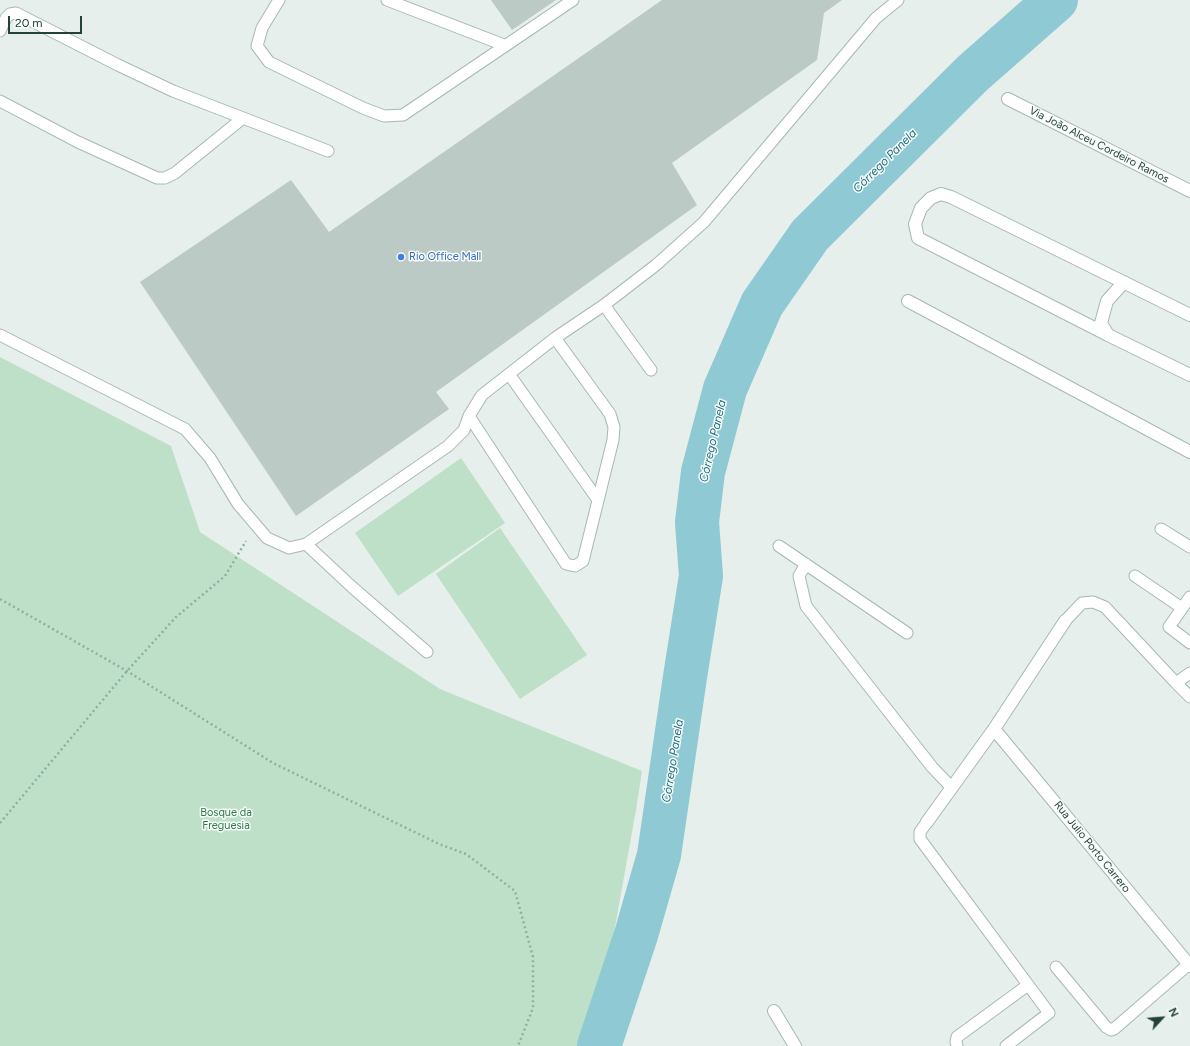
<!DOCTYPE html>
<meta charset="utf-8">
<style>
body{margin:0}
#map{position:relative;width:1190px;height:1046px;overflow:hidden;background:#e6efeb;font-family:Figtree,sans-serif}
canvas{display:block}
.north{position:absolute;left:1142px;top:998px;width:40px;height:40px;-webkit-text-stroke:3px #f7fbf9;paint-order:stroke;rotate:64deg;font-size:11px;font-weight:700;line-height:16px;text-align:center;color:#24423a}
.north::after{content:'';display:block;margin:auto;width:14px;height:18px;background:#24423a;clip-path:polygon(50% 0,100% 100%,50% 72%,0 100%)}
.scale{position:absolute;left:8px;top:16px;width:74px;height:18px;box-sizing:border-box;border:2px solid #24423a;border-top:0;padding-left:5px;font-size:12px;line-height:14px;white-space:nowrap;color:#24423a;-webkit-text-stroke:3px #f7fbf9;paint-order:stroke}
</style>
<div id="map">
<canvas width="1190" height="1046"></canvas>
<div class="north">N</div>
<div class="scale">20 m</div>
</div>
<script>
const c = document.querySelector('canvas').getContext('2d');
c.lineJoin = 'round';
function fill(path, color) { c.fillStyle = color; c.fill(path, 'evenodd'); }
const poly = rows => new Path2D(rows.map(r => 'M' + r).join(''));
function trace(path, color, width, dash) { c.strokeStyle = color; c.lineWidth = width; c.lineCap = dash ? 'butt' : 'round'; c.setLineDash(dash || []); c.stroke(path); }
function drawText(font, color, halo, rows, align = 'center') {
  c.font = font + ' Figtree,sans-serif'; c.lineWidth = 3; c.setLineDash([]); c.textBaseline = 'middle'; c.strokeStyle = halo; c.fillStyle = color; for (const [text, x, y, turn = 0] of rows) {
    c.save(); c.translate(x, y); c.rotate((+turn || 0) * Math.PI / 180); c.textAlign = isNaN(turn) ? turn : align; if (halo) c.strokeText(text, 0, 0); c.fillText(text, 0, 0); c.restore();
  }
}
fill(poly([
 [0,357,171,446,200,532,440,689,642,771,636,810,603,994,582,1046,0,1046],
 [461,458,505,523,398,596,355,533],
 [500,528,587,655,520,699,436,574]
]), '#bfe0c8');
fill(poly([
 [1045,0,1070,0,941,105,990,50]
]), '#8ec9d4');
trace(poly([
 [599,1046,636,935,659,855,685,677,701,576,697,522,703,472,725,389,762,304,810,235,973,73,1056,0]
]), '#8ec9d4', 44);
fill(poly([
 [491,0,556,0,512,30],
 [662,0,842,0,824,13,817,60,672,163,697,205,436,392,449,409,296,516,140,282,291,180,329,232]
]), '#bbcac4');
const service = poly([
 [279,0,262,28,257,46,269,62,363,108,384,116,403,115,573,0],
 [387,0,504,45],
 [0,31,6,18,10,14,16,13,118,65,173,91,243,118,175,173,165,178,157,178,78,142,0,101],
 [243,118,328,151],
 [604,305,651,370],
 [0,335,185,429,210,458,238,504,267,538,289,548,306,544,448,446,464,430,469,416,482,395,555,338,604,305,656,265,704,222,876,18,898,0],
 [509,374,598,500],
 [469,416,566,564,575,566,583,561,613,440,614,427,610,414,555,338],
 [1161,529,1190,547],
 [306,544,352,587,427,652],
 [779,546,907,633],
 [806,564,799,576,806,606,932,767,952,788],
 [1135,576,1182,608],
 [1190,597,1169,627,1190,643],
 [1065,621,1082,603,1093,602,1105,607,1176,683,1190,673],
 [1176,683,1190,697],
 [927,822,920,832,920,839,923,843,1049,1013,1006,1046],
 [1056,967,1106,1027,1111,1030,1114,1029,1189,964],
 [957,1046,956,1042,957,1037,1028,985]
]);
const minor = poly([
 [1008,99,1190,191],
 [1124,282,1107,301,1101,323,1108,335,1190,375],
 [908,301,1190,452],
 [1108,335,918,238,915,224,921,208,931,198,941,194,951,197,1190,315],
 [994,729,1190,966],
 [927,822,994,729,1065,621],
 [774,1011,795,1046]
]);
trace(service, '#a8b8b2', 13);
trace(minor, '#a8b8b2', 14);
trace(poly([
 [0,599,127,671,273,763,439,844,466,854,515,891,533,957,533,1008,518,1046],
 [0,823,127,671,176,617,225,576,246,541]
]), '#86b3a5', 2.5, [2, 3]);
trace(service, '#fff', 11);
trace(minor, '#fff', 12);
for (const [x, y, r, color] of [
 [401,257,4,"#3f7fe0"]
]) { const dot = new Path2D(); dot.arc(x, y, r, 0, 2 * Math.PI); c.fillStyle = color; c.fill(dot); trace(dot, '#f7fbf9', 1.5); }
drawText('11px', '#24423a', '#f7fbf9', [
 ["Via João Alceu Cordeiro Ramos",1099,145,27],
 ["Rua Julio Porto Carrero",1092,847,51]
]);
drawText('11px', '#366cbe', '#f7fbf9', [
 ["Rio Office Mall",409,257]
], 'left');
drawText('11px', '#2d7a4b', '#f7fbf9', [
 ["Bosque da",226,813],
 ["Freguesia",226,826]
]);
drawText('italic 12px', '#1c6f80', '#f7fbf9', [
 ["Córrego Panela",885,161,-45],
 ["Córrego Panela",713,441,-77],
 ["Córrego Panela",673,761,-81]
]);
</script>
